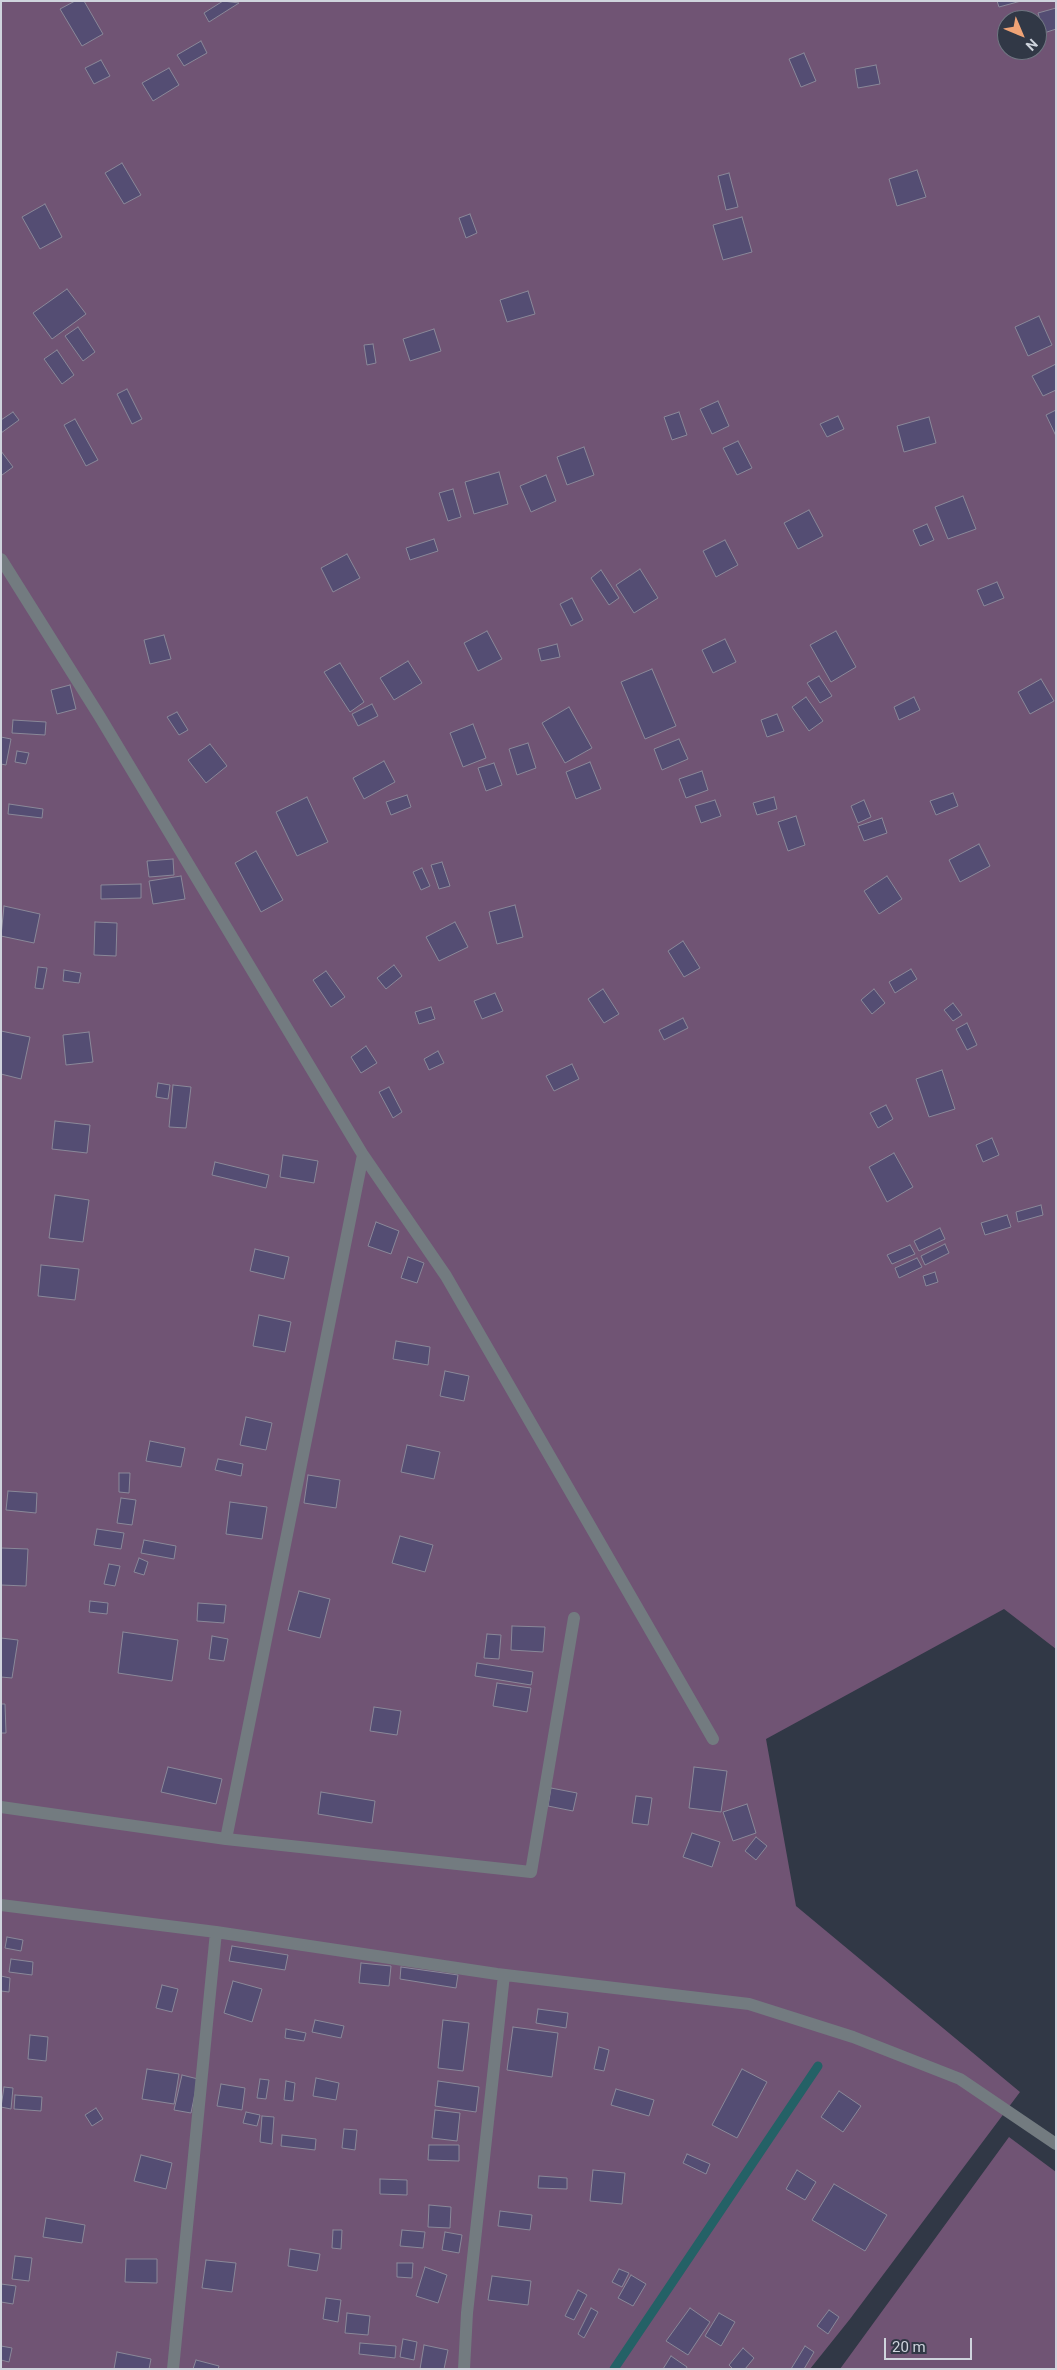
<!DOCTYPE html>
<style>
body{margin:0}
#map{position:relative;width:1057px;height:2370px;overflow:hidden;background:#313846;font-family:Roboto,sans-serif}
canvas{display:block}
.frame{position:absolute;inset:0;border:2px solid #cfd4dd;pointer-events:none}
.north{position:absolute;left:997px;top:10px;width:50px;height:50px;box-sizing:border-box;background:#313846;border:1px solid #707682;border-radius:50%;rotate:135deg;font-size:14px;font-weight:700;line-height:20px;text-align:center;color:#cfd4dd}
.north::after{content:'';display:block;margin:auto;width:18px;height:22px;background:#efa376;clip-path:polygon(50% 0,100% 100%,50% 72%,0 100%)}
.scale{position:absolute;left:884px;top:2338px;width:88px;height:22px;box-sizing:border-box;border:2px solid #cfd4dd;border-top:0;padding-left:6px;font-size:15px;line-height:18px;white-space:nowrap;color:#cfd4dd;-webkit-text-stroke:4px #313846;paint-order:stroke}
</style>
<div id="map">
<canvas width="1057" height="2370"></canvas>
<div class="frame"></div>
<div class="north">N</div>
<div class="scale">20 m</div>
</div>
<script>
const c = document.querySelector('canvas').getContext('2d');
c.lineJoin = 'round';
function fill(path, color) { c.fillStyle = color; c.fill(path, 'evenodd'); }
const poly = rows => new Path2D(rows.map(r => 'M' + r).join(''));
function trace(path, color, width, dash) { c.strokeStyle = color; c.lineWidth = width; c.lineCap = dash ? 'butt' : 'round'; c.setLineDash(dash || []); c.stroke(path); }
fill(poly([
 [1,1,1056,1,1056,1649,1004,1609,766,1739,796,1906,1020,2092,850,2319,810,2369,1,2369],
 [1007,20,1037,20,1037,50,1007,50],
 [1009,2137,1056,2172,1056,2369,840,2369]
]), '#705474');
trace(poly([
 [614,2369,818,2066]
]), '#246166', 9);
const building = poly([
 [75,1,84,1,103,34,82,46,60,9,75,1],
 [223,1,239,3,209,22,204,13,223,1],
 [997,1,1021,1,999,7,997,1],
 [1056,8,1056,29,1044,33,1038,13,1056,8],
 [201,41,207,53,184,66,177,55,201,41],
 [804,53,816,81,801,87,789,59,804,53],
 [101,60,110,76,94,84,85,68,101,60],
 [876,65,880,84,858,88,855,69,876,65],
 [169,68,179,85,153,101,142,83,169,68],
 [122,163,141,195,124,204,105,173,122,163],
 [917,170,926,197,897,206,889,179,917,170],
 [729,173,738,207,726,210,718,176,729,173],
 [45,204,62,237,40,249,22,217,45,204],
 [470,214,477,233,466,238,459,218,470,214],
 [742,217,752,252,723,260,713,225,742,217],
 [67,289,86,314,52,339,33,313,67,289],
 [528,291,535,314,507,322,500,300,528,291],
 [1039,316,1052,345,1028,356,1015,327,1039,316],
 [78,327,95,352,83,361,65,336,78,327],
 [434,329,441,351,410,361,403,339,434,329],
 [373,344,376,363,367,365,364,345,373,344],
 [57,350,74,375,62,384,44,359,57,350],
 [1056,364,1056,390,1043,396,1032,376,1056,364],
 [127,389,142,419,132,424,117,394,127,389],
 [718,401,729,426,712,434,700,409,718,401],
 [1056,410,1056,436,1046,415,1056,410],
 [13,412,19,420,1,433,1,420,13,412],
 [679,412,687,435,672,440,664,417,679,412],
 [838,416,844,429,827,437,820,424,838,416],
 [929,417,936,443,904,452,897,426,929,417],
 [75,419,98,460,86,466,64,425,75,419],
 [738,441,752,468,737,475,723,448,738,441],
 [584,447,594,475,567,485,557,457,584,447],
 [1,451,13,467,2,475,1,474,1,451],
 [499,472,508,504,474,514,465,482,499,472],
 [546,475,556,501,531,512,520,486,546,475],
 [453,489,461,517,448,521,439,493,453,489],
 [963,496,976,529,948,539,935,507,963,496],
 [809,510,823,536,798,549,784,523,809,510],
 [927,524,934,540,920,546,913,530,927,524],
 [434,539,438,551,410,560,406,548,434,539],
 [725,540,738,565,716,577,703,551,725,540],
 [347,554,360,578,333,592,321,568,347,554],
 [640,569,658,598,634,613,616,585,640,569],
 [601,570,619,598,609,605,591,578,601,570],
 [997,582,1004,598,984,606,977,590,997,582],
 [572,598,583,620,571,626,560,604,572,598],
 [487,631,502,659,478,671,464,643,487,631],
 [836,631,856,667,831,682,810,645,836,631],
 [164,635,171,659,150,664,144,640,164,635],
 [725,639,736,662,713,673,702,650,725,639],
 [557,644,560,657,541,661,538,649,557,644],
 [408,661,422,683,394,700,380,678,408,661],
 [340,663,364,702,350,712,324,672,340,663],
 [652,669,676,726,645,739,621,682,652,669],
 [819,676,832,696,820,703,807,683,819,676],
 [1041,679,1054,701,1030,714,1018,692,1041,679],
 [70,685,76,709,57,714,51,690,70,685],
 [806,697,823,721,809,731,792,707,806,697],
 [914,697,920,710,899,720,894,707,914,697],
 [372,704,378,716,358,726,352,714,372,704],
 [569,707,592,748,565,763,542,723,569,707],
 [177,712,188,730,179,735,167,717,177,712],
 [777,714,784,731,767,737,761,720,777,714],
 [13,720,46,722,45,735,12,733,13,720],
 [473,724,486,758,463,767,450,733,473,724],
 [1,737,11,739,6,765,1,764,1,737],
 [679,739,688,759,662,770,654,749,679,739],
 [528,743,536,768,517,775,509,749,528,743],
 [210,744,227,766,206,783,188,760,210,744],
 [17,751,29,753,26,764,15,762,17,751],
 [384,761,395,782,364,799,353,778,384,761],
 [590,762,601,789,576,799,566,772,590,762],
 [494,763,502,785,486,791,478,768,494,763],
 [702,771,708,790,686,798,679,779,702,771],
 [953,793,958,806,936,815,930,801,953,793],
 [407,795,411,807,391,815,386,802,407,795],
 [307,797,328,842,297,856,276,812,307,797],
 [774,797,777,809,757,815,753,803,774,797],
 [715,800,721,816,701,823,695,806,715,800],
 [864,800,871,817,858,823,851,806,864,800],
 [9,804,43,809,42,818,8,814,9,804],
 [796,816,805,845,788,851,778,822,796,816],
 [882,818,887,833,864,841,858,826,882,818],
 [979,844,990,866,960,882,949,860,979,844],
 [256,851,283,900,261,912,235,863,256,851],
 [173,859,174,875,149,877,147,861,173,859],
 [442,862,450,886,439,889,431,865,442,862],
 [422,868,430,886,421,890,413,872,422,868],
 [181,876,185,899,153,904,149,881,181,876],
 [887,876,902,899,879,914,864,891,887,876],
 [141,884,141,898,101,899,101,885,141,884],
 [515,905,523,937,497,944,489,912,515,905],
 [4,906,40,914,34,943,1,936,4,906],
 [95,922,117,923,116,956,94,955,95,922],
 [455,922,468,947,439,961,426,937,455,922],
 [683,941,700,968,684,977,668,951,683,941],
 [394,965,402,976,386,989,377,978,394,965],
 [38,967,47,968,43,989,35,988,38,967],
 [911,969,917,979,895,993,889,982,911,969],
 [64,970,81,973,79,983,63,981,64,970],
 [326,971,345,997,331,1007,313,980,326,971],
 [603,989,619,1014,604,1023,588,999,603,989],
 [874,989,885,1003,872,1014,861,1000,874,989],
 [495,993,503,1011,482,1019,474,1001,495,993],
 [953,1003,962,1015,953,1021,944,1010,953,1003],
 [431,1007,435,1019,419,1024,415,1012,431,1007],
 [683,1018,688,1028,664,1040,659,1030,683,1018],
 [967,1023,977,1045,967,1050,956,1029,967,1023],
 [1,1031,30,1037,21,1079,1,1074,1,1031],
 [89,1032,93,1062,66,1065,63,1035,89,1032],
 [366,1046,377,1063,361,1073,351,1057,366,1046],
 [438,1051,444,1063,429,1070,424,1059,438,1051],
 [572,1064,579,1079,554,1091,546,1076,572,1064],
 [942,1070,955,1109,929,1117,916,1079,942,1070],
 [158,1083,170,1085,168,1099,156,1097,158,1083],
 [173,1085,191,1087,186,1128,169,1127,173,1085],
 [389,1087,402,1112,393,1118,379,1092,389,1087],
 [886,1105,893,1119,878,1128,870,1113,886,1105],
 [55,1121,90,1125,87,1153,52,1149,55,1121],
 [992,1138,999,1155,983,1162,976,1145,992,1138],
 [894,1153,913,1187,887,1202,869,1167,894,1153],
 [283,1155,318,1161,314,1183,280,1177,283,1155],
 [215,1162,269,1175,266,1188,212,1175,215,1162],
 [55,1195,89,1200,83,1242,49,1238,55,1195],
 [1041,1205,1043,1215,1018,1222,1016,1212,1041,1205],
 [1007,1215,1011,1227,985,1235,981,1223,1007,1215],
 [376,1222,399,1231,391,1254,368,1246,376,1222],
 [940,1228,945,1239,919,1251,914,1241,940,1228],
 [945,1244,949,1253,925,1265,921,1256,945,1244],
 [910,1245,915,1254,892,1264,887,1255,910,1245],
 [255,1249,289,1257,284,1279,250,1271,255,1249],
 [408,1257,424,1263,417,1283,401,1278,408,1257],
 [917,1258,922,1267,899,1278,895,1268,917,1258],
 [41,1265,79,1269,75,1300,38,1296,41,1265],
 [935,1272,938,1282,926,1286,923,1276,935,1272],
 [259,1315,291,1322,285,1352,253,1346,259,1315],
 [396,1341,430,1347,428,1365,393,1359,396,1341],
 [445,1371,469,1376,464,1401,440,1396,445,1371],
 [246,1417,272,1423,266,1450,240,1445,246,1417],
 [150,1441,185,1448,181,1467,146,1461,150,1441],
 [407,1445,440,1452,434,1479,401,1472,407,1445],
 [218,1459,243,1464,241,1476,215,1470,218,1459],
 [119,1473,130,1473,129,1493,119,1492,119,1473],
 [308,1475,340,1480,336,1508,304,1503,308,1475],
 [8,1491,37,1493,36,1513,6,1510,8,1491],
 [121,1498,136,1500,132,1525,117,1523,121,1498],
 [230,1502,267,1507,262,1539,226,1534,230,1502],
 [97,1529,124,1533,121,1549,94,1545,97,1529],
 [400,1536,433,1545,425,1572,392,1563,400,1536],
 [144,1540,176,1546,174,1559,141,1553,144,1540],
 [1,1548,28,1549,26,1586,1,1585,1,1548],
 [139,1558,148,1562,144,1575,134,1572,139,1558],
 [109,1564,120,1566,115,1586,104,1584,109,1564],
 [299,1591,330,1599,320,1638,288,1630,299,1591],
 [90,1601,108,1603,107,1614,89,1612,90,1601],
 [198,1603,226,1605,224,1623,197,1621,198,1603],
 [512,1626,545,1627,543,1652,511,1650,512,1626],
 [123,1632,178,1640,172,1681,118,1673,123,1632],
 [487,1634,501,1635,499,1659,484,1658,487,1634],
 [212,1636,228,1639,224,1661,209,1659,212,1636],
 [1,1638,18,1640,12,1678,1,1677,1,1638],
 [477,1663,533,1672,531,1685,475,1676,477,1663],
 [497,1683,531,1688,527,1712,493,1706,497,1683],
 [1,1704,5,1704,6,1733,1,1733,1,1704],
 [374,1707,401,1711,397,1735,370,1731,374,1707],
 [168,1767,222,1779,216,1804,161,1792,168,1767],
 [694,1767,727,1771,721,1812,689,1808,694,1767],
 [551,1788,577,1793,573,1811,548,1806,551,1788],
 [321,1792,375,1801,372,1823,318,1814,321,1792],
 [636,1796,652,1798,648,1825,632,1823,636,1796],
 [747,1804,756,1833,733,1841,723,1812,747,1804],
 [692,1833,720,1842,712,1867,683,1857,692,1833],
 [756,1837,767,1846,756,1860,745,1851,756,1837],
 [7,1937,23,1940,21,1951,5,1948,7,1937],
 [232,1946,288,1955,285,1970,229,1961,232,1946],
 [11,1959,33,1962,32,1975,9,1972,11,1959],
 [361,1963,391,1966,389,1986,359,1983,361,1963],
 [401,1967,458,1975,456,1988,400,1979,401,1967],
 [1,1976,10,1978,9,1992,1,1991,1,1976],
 [233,1981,262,1989,252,2022,224,2013,233,1981],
 [162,1985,178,1989,172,2012,156,2008,162,1985],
 [538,2009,568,2013,566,2028,536,2023,538,2009],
 [315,2020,344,2026,341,2038,312,2032,315,2020],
 [443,2020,469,2023,463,2071,438,2068,443,2020],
 [513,2027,558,2033,552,2077,507,2070,513,2027],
 [286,2029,306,2033,304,2041,285,2038,286,2029],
 [30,2035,48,2037,46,2061,28,2059,30,2035],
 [599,2047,609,2050,604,2071,594,2069,599,2047],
 [147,2069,179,2074,174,2104,142,2099,147,2069],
 [742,2069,767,2082,737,2138,712,2125,742,2069],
 [182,2075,198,2079,191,2113,174,2110,182,2075],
 [316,2078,339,2083,336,2100,313,2096,316,2078],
 [260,2079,269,2080,266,2099,257,2098,260,2079],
 [286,2081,295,2083,293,2101,284,2100,286,2081],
 [438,2081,479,2087,476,2112,435,2106,438,2081],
 [221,2084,245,2088,242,2110,217,2106,221,2084],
 [4,2087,13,2088,11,2109,1,2107,4,2087],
 [616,2089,654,2100,649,2116,611,2105,616,2089],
 [839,2091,861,2106,843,2132,821,2117,839,2091],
 [15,2095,42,2097,41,2111,14,2109,15,2095],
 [96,2108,103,2119,92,2126,85,2115,96,2108],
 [435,2110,460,2113,457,2141,432,2138,435,2110],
 [246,2112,260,2115,257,2126,243,2123,246,2112],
 [262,2116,274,2117,272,2144,260,2142,262,2116],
 [344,2129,357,2130,355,2150,342,2148,344,2129],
 [282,2135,316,2139,315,2150,281,2146,282,2135],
 [429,2145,459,2145,459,2161,428,2160,429,2145],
 [687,2154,710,2164,706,2174,683,2163,687,2154],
 [141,2155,172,2163,166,2189,134,2181,141,2155],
 [593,2170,625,2173,622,2204,590,2201,593,2170],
 [797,2170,816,2182,805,2200,786,2189,797,2170],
 [539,2176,567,2178,567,2189,538,2188,539,2176],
 [380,2179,407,2180,407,2195,380,2194,380,2179],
 [834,2184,887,2215,865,2251,812,2220,834,2184],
 [429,2205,451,2207,450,2228,428,2227,429,2205],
 [500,2211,532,2215,530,2230,498,2226,500,2211],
 [46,2218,85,2225,82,2243,43,2237,46,2218],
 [333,2230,342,2230,341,2249,332,2248,333,2230],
 [402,2230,425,2232,423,2248,400,2246,402,2230],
 [445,2232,462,2235,459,2253,442,2250,445,2232],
 [290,2249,320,2254,317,2271,288,2266,290,2249],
 [15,2256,32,2258,29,2281,12,2279,15,2256],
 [126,2259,157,2259,157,2283,125,2282,126,2259],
 [206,2260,236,2263,232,2292,202,2288,206,2260],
 [397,2263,413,2263,412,2278,397,2277,397,2263],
 [425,2267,447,2275,438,2303,416,2296,425,2267],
 [619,2269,629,2273,622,2287,612,2282,619,2269],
 [631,2275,646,2284,633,2306,618,2298,631,2275],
 [492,2276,531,2281,528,2305,488,2300,492,2276],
 [1,2284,16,2286,13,2304,1,2302,1,2284],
 [578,2290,587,2295,574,2320,565,2316,578,2290],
 [326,2298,341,2300,338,2322,323,2319,326,2298],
 [591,2308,598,2312,584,2338,578,2334,591,2308],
 [690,2308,710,2322,688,2355,666,2341,690,2308],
 [829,2310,839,2317,828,2334,817,2326,829,2310],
 [347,2313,370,2316,368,2335,345,2333,347,2313],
 [719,2313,735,2322,721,2346,705,2336,719,2313],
 [403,2339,417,2342,414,2360,400,2357,403,2339],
 [360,2343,396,2346,395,2358,359,2354,360,2343],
 [424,2345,448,2350,444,2369,420,2369,424,2345],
 [1,2346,12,2348,9,2362,1,2360,1,2346],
 [805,2346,814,2352,804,2369,791,2369,805,2346],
 [743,2348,754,2358,745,2369,733,2369,729,2365,743,2348],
 [117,2352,151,2359,149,2369,114,2369,117,2352],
 [671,2356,687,2367,686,2369,663,2369,671,2356],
 [196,2360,219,2366,218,2369,193,2369,196,2360]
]);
fill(building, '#544d73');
trace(building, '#8a8899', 1);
trace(poly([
 [1,559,100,717,363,1155,446,1276,713,1739],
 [1,1807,226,1839,531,1872,574,1618],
 [226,1839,363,1155],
 [1,1905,216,1932,497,1974,749,2004,853,2037,960,2079,1056,2144],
 [173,2369,216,1932],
 [464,2369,467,2313,504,1975]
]), '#737b80', 12);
</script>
